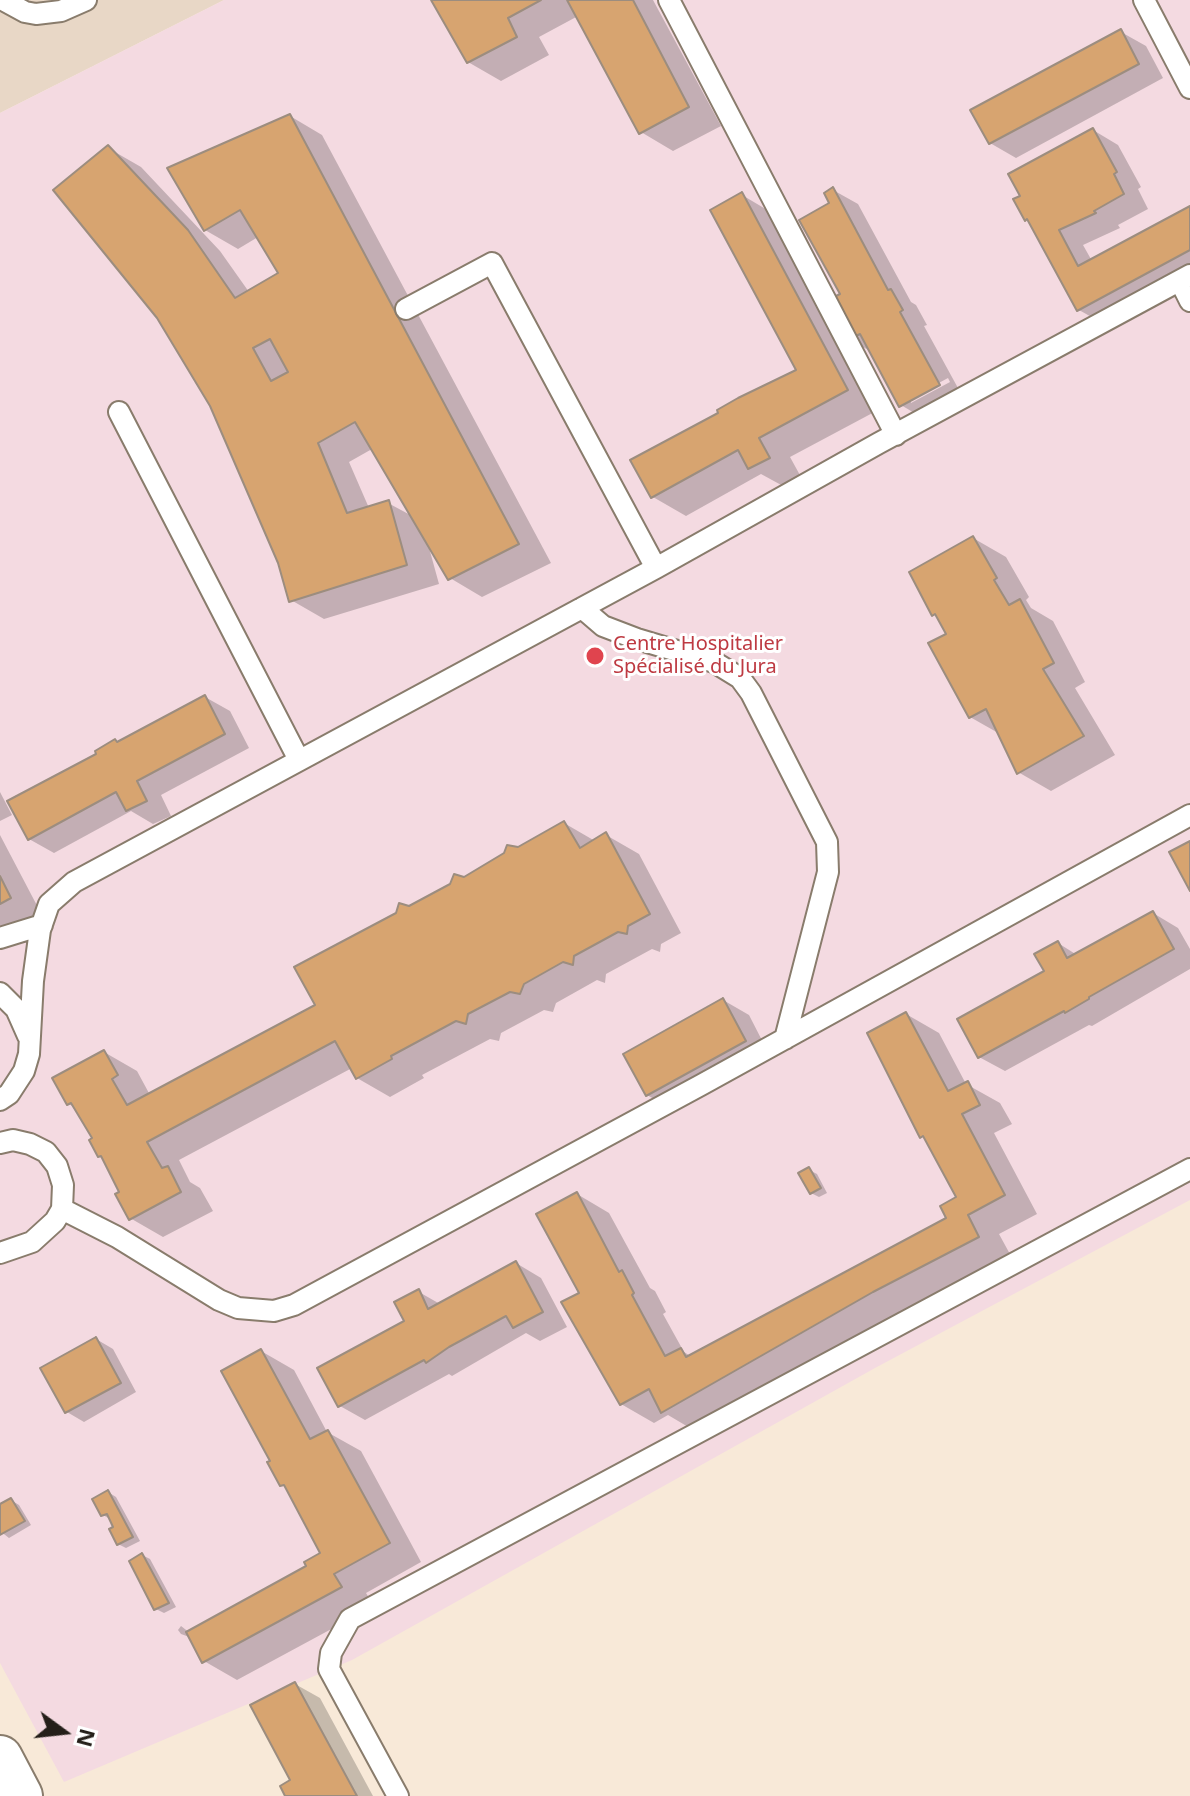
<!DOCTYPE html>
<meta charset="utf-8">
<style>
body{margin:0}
#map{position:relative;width:1190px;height:1796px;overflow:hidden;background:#f8e9d8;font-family:"Noto Sans",sans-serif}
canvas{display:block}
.north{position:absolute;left:24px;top:1692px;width:80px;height:80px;-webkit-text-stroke:6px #fff;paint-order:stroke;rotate:105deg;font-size:22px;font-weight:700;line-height:32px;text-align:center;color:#241f19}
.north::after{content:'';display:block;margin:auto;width:28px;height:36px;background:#241f19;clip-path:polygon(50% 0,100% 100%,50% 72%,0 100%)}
</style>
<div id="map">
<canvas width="1190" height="1796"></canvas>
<div class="north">N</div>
</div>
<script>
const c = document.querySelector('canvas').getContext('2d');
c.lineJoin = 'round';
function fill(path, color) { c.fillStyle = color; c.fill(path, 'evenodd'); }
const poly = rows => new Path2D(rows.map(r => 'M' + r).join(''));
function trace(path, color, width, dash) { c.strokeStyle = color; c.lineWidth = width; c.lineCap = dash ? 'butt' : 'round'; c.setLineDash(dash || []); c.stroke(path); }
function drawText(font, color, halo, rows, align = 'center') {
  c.font = font + ' "Noto Sans",sans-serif'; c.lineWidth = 6; c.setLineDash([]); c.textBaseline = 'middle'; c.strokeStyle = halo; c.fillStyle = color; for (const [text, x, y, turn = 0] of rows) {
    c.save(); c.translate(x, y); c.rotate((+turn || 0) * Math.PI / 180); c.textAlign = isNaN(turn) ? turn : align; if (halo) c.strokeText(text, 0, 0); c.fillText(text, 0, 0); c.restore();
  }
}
fill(poly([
 [0,0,224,0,0,113]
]), '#e8d7c6');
fill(poly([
 [224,0,1190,0,1190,1200,875,1368,352,1660,64,1782,0,1663,0,113]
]), '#f4dae1');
fill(poly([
 [434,0,653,0,721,126,673,151,641,132,578,16,539,37,549,55,501,81,468,62],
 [1121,32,1146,46,1163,78,1016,158,990,143],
 [290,116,322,135,551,563,482,597,450,578,428,544,439,584,324,619,291,600,280,563,108,148,141,167,220,251,249,292,280,274,258,237,238,249,205,230],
 [372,449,414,517,388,503,369,508,349,462],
 [1093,130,1118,145,1141,187,1138,189,1148,209,1118,225,1120,228,1083,245,1092,261,1190,209,1190,278,1104,324,1079,310,1032,222,1026,219],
 [833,190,858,204,911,302,916,305,927,325,924,326,964,399,926,420,901,405,872,352,849,339,832,204],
 [948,378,950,382,911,403,911,398],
 [742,195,774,214,880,409,790,457,801,477,783,486,761,474,686,516,653,497,721,414,799,371],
 [973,538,1006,557,1029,597,1026,600,1031,608,1053,621,1085,682,1075,688,1115,755,1051,791,1018,772,1000,734,970,717,949,634,939,618,933,614],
 [205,697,230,711,249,748,161,795,171,816,153,824,131,811,54,853,29,839,98,755],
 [0,792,12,815,0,821],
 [564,823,595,841,606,835,639,854,681,933,661,944,660,952,652,949,606,974,605,983,597,980,556,1003,553,1012,544,1010,501,1033,499,1041,490,1039,422,1075,424,1078,390,1097,357,1078,352,1068,179,1160,190,1182,200,1188,213,1211,163,1237,130,1218,122,1193,104,1158,100,1156,95,1140,77,1109,69,1104,104,1052,137,1071,150,1095,318,1006,410,908],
 [0,835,43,917,0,940],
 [1153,913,1178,928,1190,949,1190,969,1092,1026,1089,1025,1005,1071,979,1057,1047,972,1058,943,1077,955],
 [723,1000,749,1015,770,1056,673,1110,647,1095],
 [906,1014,939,1033,966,1084,1000,1103,1012,1124,994,1133,1037,1214,999,1234,1011,1256,695,1431,668,1415,654,1423,621,1404,582,1294,577,1194,609,1213,650,1288,655,1291,666,1312,663,1314,684,1352,692,1357,949,1219,959,1198,928,1140,922,1136],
 [809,1170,817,1174,827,1193,819,1197,811,1193],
 [516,1263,541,1278,567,1327,540,1341,526,1333,452,1376,449,1374,365,1420,340,1406,406,1322,419,1292,440,1304],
 [96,1339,113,1349,136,1392,84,1422,67,1412],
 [261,1351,294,1370,327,1432,361,1451,421,1562,366,1593,374,1606,237,1680,204,1661,192,1638,181,1634,178,1630,181,1626,190,1633,309,1567,322,1553,288,1488,282,1485,273,1461],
 [108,1492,116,1497,140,1541,126,1548,118,1544,116,1528,110,1519,103,1515],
 [11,1500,19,1505,31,1525,9,1538,0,1531,0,1506],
 [142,1555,150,1559,176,1607,164,1613,156,1609],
 [295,1684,320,1698,373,1796,288,1796,293,1781]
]), '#0003');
const building = poly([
 [431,0,541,0,508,18,517,37,467,63,431,0],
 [567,0,633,0,689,107,639,134,567,0],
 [1121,29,1139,64,989,144,970,110,1121,29],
 [290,114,519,544,448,580,355,422,318,443,347,513,389,500,407,565,289,602,278,563,210,406,157,318,53,190,108,145,188,230,235,298,278,273,240,210,204,231,167,168,290,114],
 [270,339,288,372,271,381,253,348,270,339],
 [1093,128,1117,172,1114,174,1124,194,1094,211,1096,213,1059,230,1078,266,1190,206,1190,250,1077,311,1027,219,1025,221,1013,199,1020,196,1008,174,1093,128],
 [833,187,888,290,891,289,903,310,900,312,940,385,899,407,860,334,848,340,826,301,840,294,799,220,829,203,824,193,833,187],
 [742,192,848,390,759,438,770,458,748,469,738,450,651,498,630,460,718,413,717,410,738,398,796,370,710,210,742,192],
 [973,536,997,578,994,580,1009,605,1020,599,1054,663,1043,669,1084,736,1017,774,986,709,969,718,928,643,946,634,935,614,932,616,909,572,973,536],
 [205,695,225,734,137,781,147,801,126,811,116,792,28,840,7,801,96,754,95,751,115,739,117,742,205,695],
 [564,821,580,848,606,832,650,914,628,926,627,934,618,932,574,956,573,965,563,962,524,984,520,994,510,992,468,1014,466,1024,456,1021,391,1056,392,1059,356,1079,335,1041,147,1142,162,1168,168,1166,181,1192,129,1220,115,1194,119,1192,101,1156,98,1157,89,1140,92,1138,71,1103,67,1105,52,1078,104,1050,118,1075,112,1079,127,1105,315,1005,294,967,396,913,399,903,409,906,450,884,454,874,464,877,504,853,507,845,518,847,564,821],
 [1190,841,1190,891,1169,852,1190,841],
 [0,876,11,898,0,904,0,876],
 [1153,911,1174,949,1089,997,1089,999,1065,1013,1064,1011,978,1058,957,1019,1044,971,1034,954,1058,941,1067,958,1153,911],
 [723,998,746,1041,646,1096,623,1054,723,998],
 [906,1012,948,1091,968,1081,980,1105,962,1114,1005,1195,968,1215,979,1237,873,1292,661,1413,649,1389,620,1405,561,1302,579,1293,536,1214,577,1192,619,1272,622,1270,634,1293,632,1295,665,1356,681,1348,686,1357,946,1218,940,1206,956,1197,923,1136,920,1138,867,1033,906,1012],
 [809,1167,821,1188,810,1194,798,1173,809,1167],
 [516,1261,543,1312,513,1328,506,1316,449,1347,426,1363,424,1360,338,1407,317,1368,404,1321,394,1302,419,1289,428,1309,516,1261],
 [96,1337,121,1383,65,1413,40,1368,96,1337],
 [261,1349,310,1439,328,1430,390,1543,334,1574,342,1587,202,1663,186,1632,306,1566,304,1562,320,1553,284,1485,280,1486,267,1462,270,1461,221,1371,261,1349],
 [108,1490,133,1537,117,1545,109,1529,113,1527,107,1514,101,1516,92,1499,108,1490],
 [11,1498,25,1521,0,1535,0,1504,11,1498],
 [142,1553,169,1603,154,1610,129,1561,142,1553],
 [295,1682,357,1796,285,1796,280,1786,290,1780,250,1705,295,1682]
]);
fill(building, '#d7a470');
trace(building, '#9c8d7f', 2);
const service = poly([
 [3,0,25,12,36,14,61,11,86,0],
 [669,0,896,435],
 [1144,0,1190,88],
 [1180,281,1190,301],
 [406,309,492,263,656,568],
 [119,412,299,760],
 [582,608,603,626,637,639,714,662,740,678,751,693,827,842,828,872,785,1039],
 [0,938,42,925],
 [0,993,16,1009,28,1036],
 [0,1100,9,1094,24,1071,29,1054,33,981,40,930,49,904,74,882,656,568,879,443,1190,275],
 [0,1143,13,1140,30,1144,46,1152,57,1166,63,1185,62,1209,55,1221,32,1242,0,1253],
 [62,1209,117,1237,219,1300,238,1308,274,1311,294,1305,701,1085,1190,815],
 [398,1796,329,1669,331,1653,350,1619,1190,1169]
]);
const secondary = poly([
 [0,1758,20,1796]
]);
trace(service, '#897c6c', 24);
trace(secondary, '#897c6c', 48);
trace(service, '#fff', 20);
trace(secondary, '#fff', 44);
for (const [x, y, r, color] of [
 [595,656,10,"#e0444e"]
]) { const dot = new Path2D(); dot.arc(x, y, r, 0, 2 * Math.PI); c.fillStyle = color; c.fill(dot); trace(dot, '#fff', 3); }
drawText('20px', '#be3a42', '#fff', [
 ["Centre Hospitalier",613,644],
 ["Spécialisé du Jura",613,667]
], 'left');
</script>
